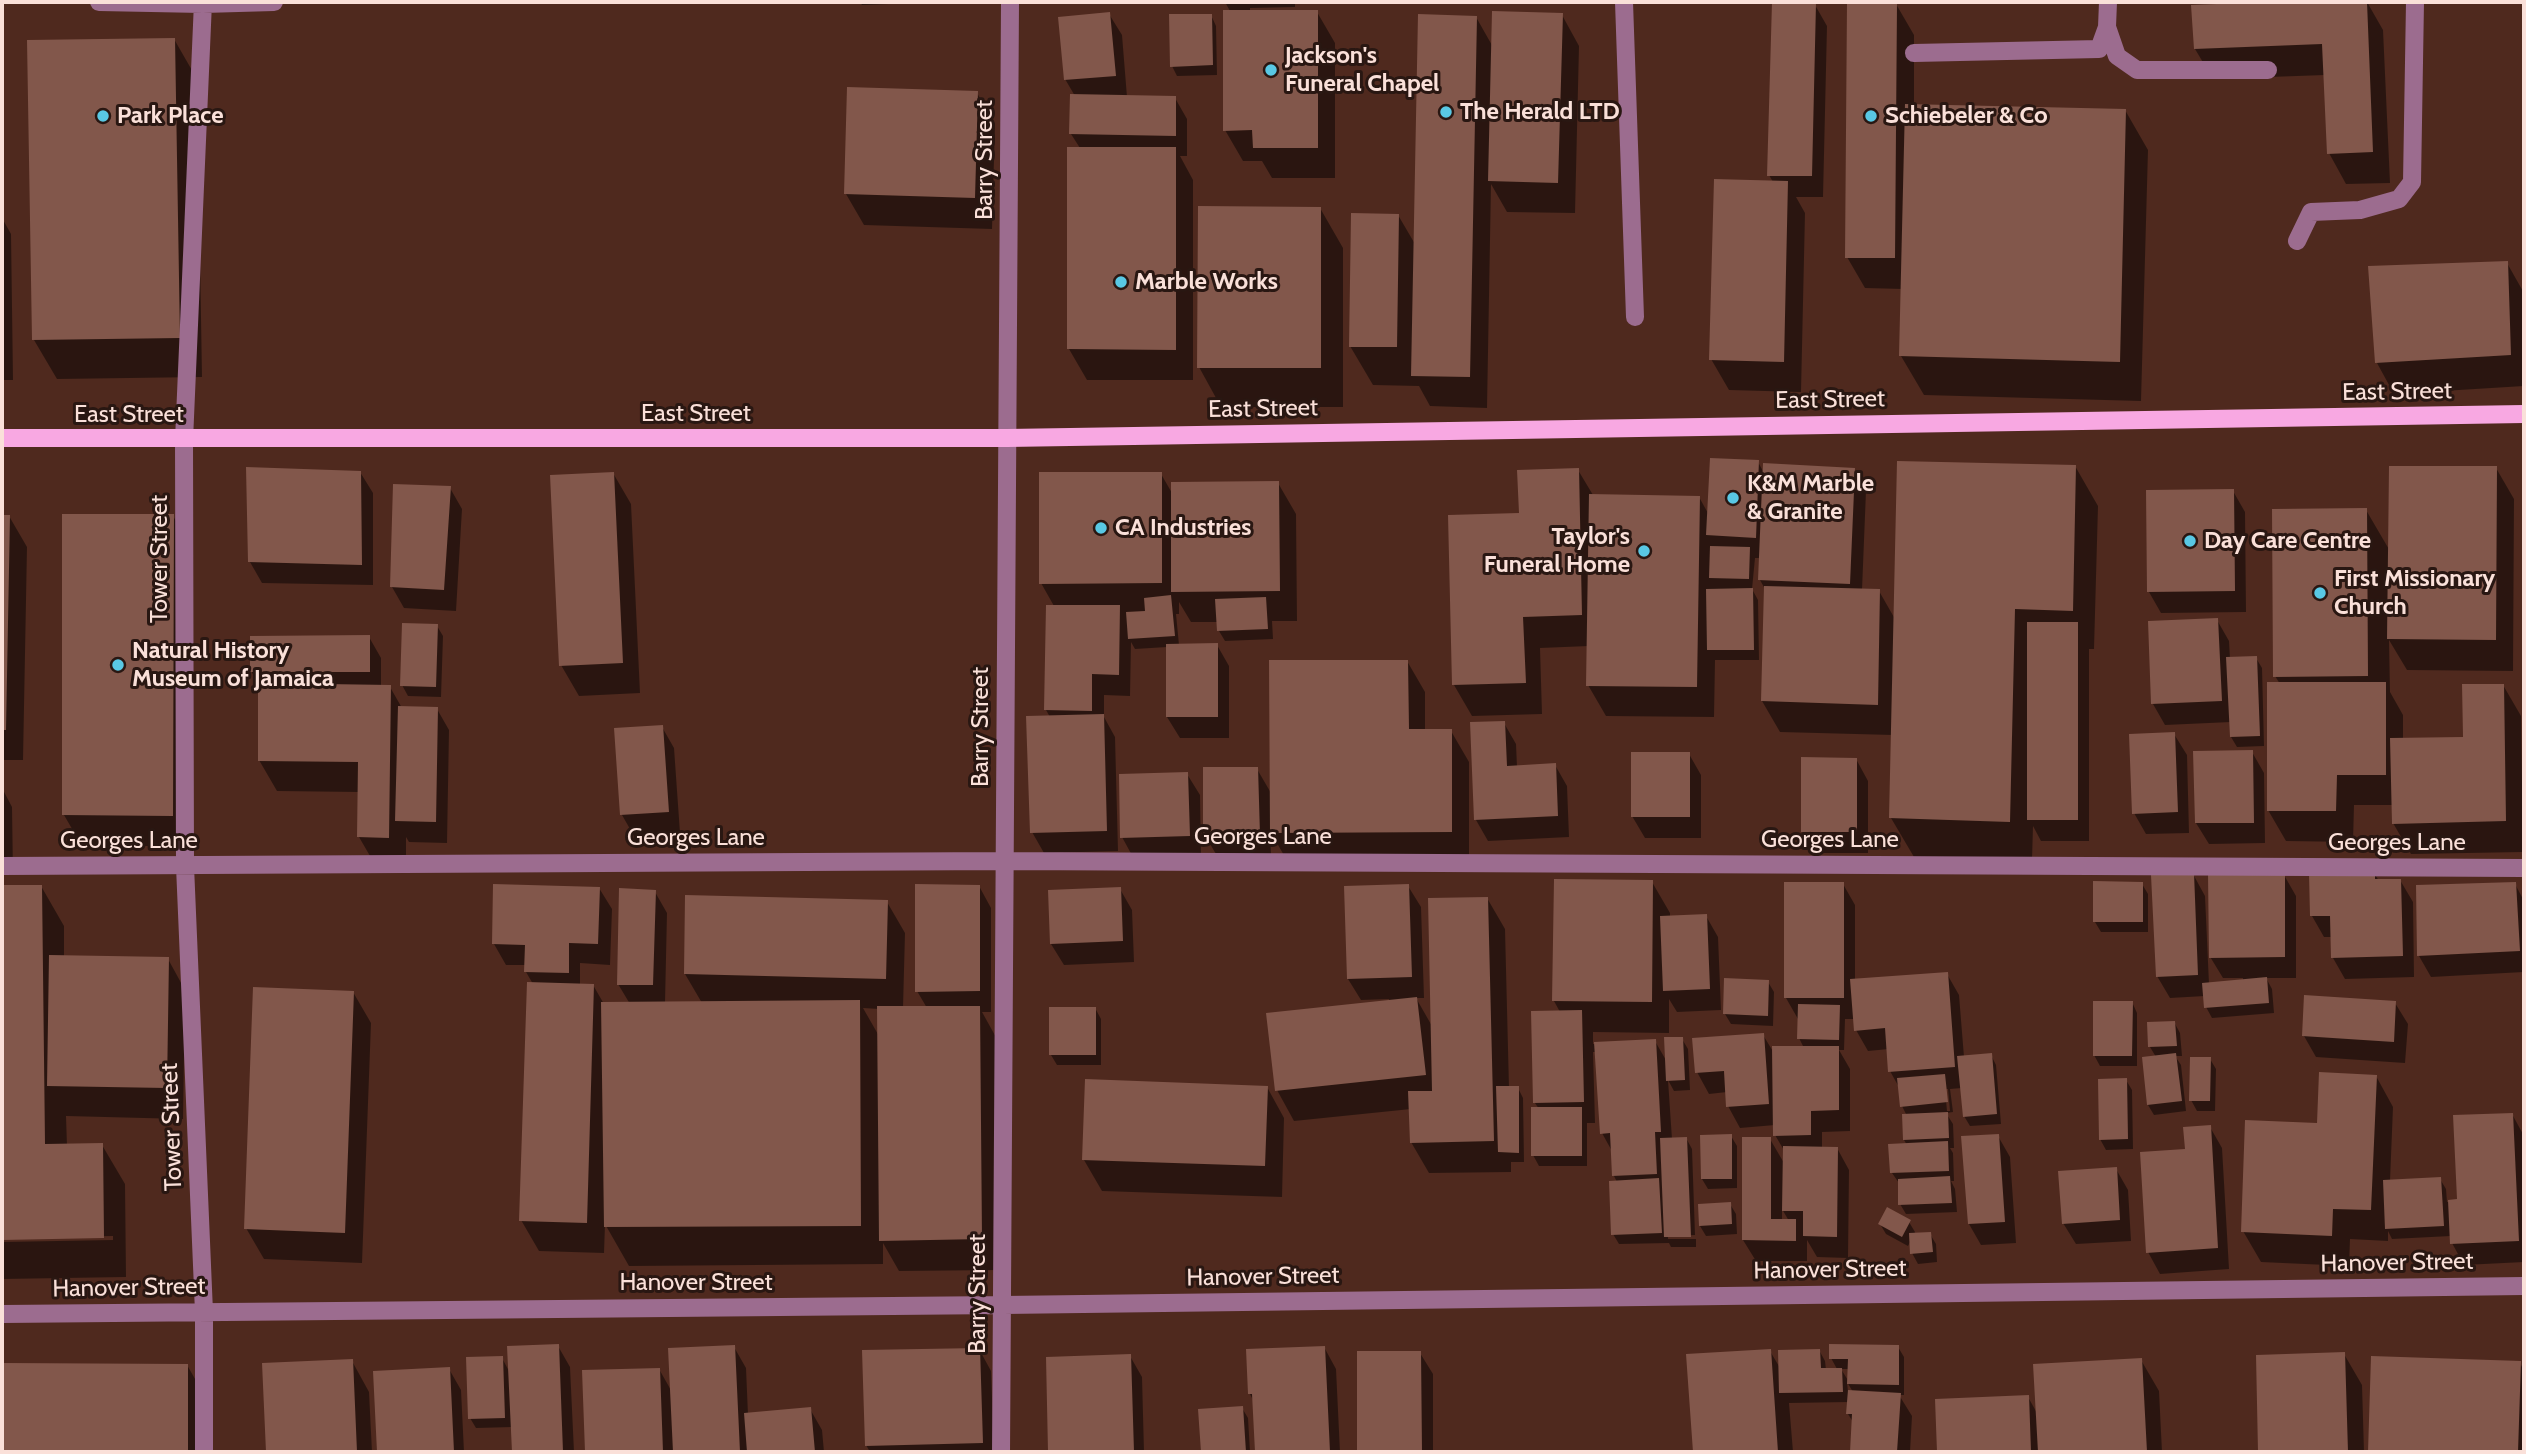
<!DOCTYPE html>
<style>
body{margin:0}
#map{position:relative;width:2526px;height:1454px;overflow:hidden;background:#4f291e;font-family:Cabin,sans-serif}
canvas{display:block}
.frame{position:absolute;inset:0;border:4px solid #fae0d9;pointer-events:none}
</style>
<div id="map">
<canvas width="2526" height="1454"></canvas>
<div class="frame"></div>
</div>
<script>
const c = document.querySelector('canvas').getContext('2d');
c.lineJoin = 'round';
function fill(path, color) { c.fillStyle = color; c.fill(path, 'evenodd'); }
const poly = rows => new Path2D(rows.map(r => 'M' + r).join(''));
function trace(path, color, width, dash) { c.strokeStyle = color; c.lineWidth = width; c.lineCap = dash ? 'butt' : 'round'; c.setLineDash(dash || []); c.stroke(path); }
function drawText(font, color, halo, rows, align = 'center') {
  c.font = font + ' Cabin,sans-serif'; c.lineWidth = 6; c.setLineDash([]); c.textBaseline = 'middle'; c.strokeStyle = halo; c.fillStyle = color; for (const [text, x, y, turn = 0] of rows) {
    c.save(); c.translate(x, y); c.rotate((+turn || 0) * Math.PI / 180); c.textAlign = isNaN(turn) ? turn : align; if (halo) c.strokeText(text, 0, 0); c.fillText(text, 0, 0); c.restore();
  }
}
fill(poly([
 [860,2,942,2,862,5],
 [1225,2,1295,2,1295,7,1250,8,1250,11,1317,12,1335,43,1335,178,1272,178,1262,161,1243,161,1225,130,1230,11],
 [2309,2,2367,2,2383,30,2390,183,2346,184,2329,153,2325,75,2213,79,2195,49,2193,7],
 [1896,4,1914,35,1914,106,2125,110,2148,150,2141,401,1924,395,1901,356,1903,289,1865,288,1847,257],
 [1815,5,1827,26,1823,197,1796,197,1805,213,1801,392,1729,390,1711,359,1773,182,1769,175],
 [1109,14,1122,35,1127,97,1175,98,1187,119,1187,156,1180,156,1193,180,1193,380,1087,380,1069,349,1080,148,1071,134,1075,96,1065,79],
 [1211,15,1216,26,1217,75,1177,76,1172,66],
 [1562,15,1579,46,1575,213,1507,212,1491,184,1487,408,1430,406,1419,386,1373,385,1350,346,1398,215,1415,244,1476,17,1493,47],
 [174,39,197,79,202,377,57,379,34,340],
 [977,93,995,124,992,229,864,225,846,194],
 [1320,208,1343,248,1343,407,1221,407,1199,367],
 [2,218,11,234,13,380,2,380],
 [2507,263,2524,293,2524,386,2394,394,2377,363],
 [1758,462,1764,473,1854,469,1866,491,1862,590,1879,591,1895,619,2075,466,2098,506,2094,649,2089,649,2089,841,2041,841,2033,826,2032,860,1914,857,1891,818,1893,735,1780,732,1762,701,1765,589,1760,580,1761,558,1755,558,1752,589,1758,600,1759,660,1715,660,1714,717,1606,716,1588,685,1589,646,1540,648,1542,714,1472,716,1454,685,1521,515,1578,470,1593,495,1699,497,1709,515],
 [2496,468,2514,499,2513,671,2407,670,2389,640,2390,692,2403,715,2403,739,2465,738,2503,685,2521,716,2523,852,2411,854,2393,823,2393,805,2354,805,2353,842,2286,841,2268,810,2280,684,2275,676,2366,510,2390,551],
 [360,472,373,493,373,585,262,583,250,562],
 [613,473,631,504,640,693,579,696,561,665],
 [1161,474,1172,493,1278,483,1296,514,1297,621,1272,621,1273,639,1225,641,1219,631,1218,622,1191,622,1179,602,1179,614,1176,614,1179,645,1217,645,1229,666,1229,738,1180,738,1167,717,1167,647,1135,649,1131,642,1130,696,1104,695,1104,717,1115,737,1118,851,1044,853,1032,832,1050,717,1046,710,1054,606,1041,583],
 [450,488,462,509,456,611,404,608,392,587],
 [2233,491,2245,512,2246,612,2161,613,2149,592],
 [2,516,9,516,27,547,23,760,2,760],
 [173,516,191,547,190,846,82,846,64,815],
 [2217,620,2229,641,2230,659,2256,658,2262,668,2264,746,2237,747,2231,737,2231,722,2165,725,2153,704],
 [437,626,443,636,441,697,408,696,402,685],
 [369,637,381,658,381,686,390,687,402,708,437,709,449,730,447,843,409,842,406,837,406,869,377,868,359,837,359,792,277,791,259,760,260,686,251,671],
 [1407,661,1425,692,1425,731,1451,731,1469,762,1469,862,1289,864,1270,831,1271,855,1217,856,1205,835,1257,769,1271,793],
 [1504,723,1516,744,1517,767,1555,765,1567,786,1569,837,1488,841,1476,820,1472,724],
 [662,727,674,748,680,833,634,836,622,815,616,730],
 [2174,734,2187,755,2189,833,2146,834,2134,813],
 [2252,752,2264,773,2265,843,2209,844,2196,823],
 [1689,754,1701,775,1701,838,1645,838,1632,816],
 [1856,759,1868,781,1868,853,1815,853,1803,832],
 [1187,774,1200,795,1201,857,1134,859,1122,837],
 [2,788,12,807,13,875,2,875],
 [2374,873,2379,881,2400,880,2413,902,2414,977,2345,979,2333,958,2332,937,2324,937,2312,916],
 [2193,874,2205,896,2209,984,2243,981,2243,978,2223,978,2209,955,2284,875,2296,896,2296,978,2266,978,2272,989,2274,1013,2212,1018,2206,1007,2205,996,2170,998,2157,976],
 [1652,882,1670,913,1670,917,1706,916,1718,937,1721,1010,1677,1012,1669,999,1669,1033,1593,1032,1593,1044,1655,1041,1667,1062,1682,1039,1688,1049,1690,1090,1674,1091,1668,1080,1672,1139,1686,1138,1692,1149,1695,1235,1668,1236,1668,1239,1696,1239,1696,1247,1671,1247,1669,1243,1619,1244,1613,1234,1617,1182,1614,1176,1613,1153,1602,1133,1597,1052,1593,1052,1595,1123,1587,1123,1587,1166,1539,1166,1533,1155,1539,1109,1535,1103,1560,1012,1554,1001],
 [1843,884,1855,905,1855,980,1947,974,1959,995,1964,1057,1991,1055,1996,1065,2001,1124,1970,1126,1964,1116,1962,1088,1950,1089,1953,1112,1946,1113,1953,1124,1954,1148,1950,1148,1953,1153,1954,1181,1951,1181,1955,1189,1957,1212,1906,1214,1900,1204,1899,1183,1892,1173,1907,1145,1904,1140,1903,1116,1907,1116,1902,1106,1900,1089,1890,1071,1889,1049,1868,1051,1856,1030,1855,1019,1845,1019,1844,1050,1839,1050,1850,1069,1850,1131,1822,1132,1822,1148,1837,1148,1849,1170,1848,1258,1817,1257,1807,1240,1807,1261,1756,1261,1743,1240,1770,1139,1784,1163,1785,1152,1775,1135,1775,1125,1740,1128,1728,1106,1727,1092,1709,1094,1697,1072,1763,1035,1774,1053,1804,1048,1799,1038,1798,1019,1786,998],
 [1945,1089,1948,1089,1950,1111,1947,1111],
 [1782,1209,1789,1221,1782,1221],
 [2142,884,2148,894,2148,932,2101,932,2095,922],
 [2515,884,2524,901,2524,972,2431,977,2419,956],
 [41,886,64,926,64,957,168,959,185,990,183,1119,66,1116,67,1146,102,1145,125,1184,126,1277,2,1279,2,1242,113,1240,113,1236,2,1238,2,887],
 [979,886,991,908,991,1012,982,1012,997,1039,999,1270,899,1271,883,1243,883,1264,629,1266,605,1224,604,1253,539,1251,521,1220,533,984,526,972,526,965,506,965,494,944,599,888,612,909,610,965,580,963,580,985,593,985,604,1004,630,1004,618,984,655,892,667,913,665,1003,702,1003,685,974,887,902,905,933,903,1008,927,1008,917,991],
 [863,1008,879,1009,879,1036],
 [1408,886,1421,907,1424,998,1416,998,1432,1026,1487,898,1505,929,1509,1088,1518,1088,1523,1098,1524,1162,1511,1162,1511,1172,1429,1173,1411,1142,1411,1109,1294,1121,1277,1090,1389,1002,1389,999,1361,1000,1348,979],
 [1120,889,1132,910,1134,962,1064,965,1051,944],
 [1768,982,1774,992,1773,1026,1731,1024,1725,1014],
 [353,992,371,1023,362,1263,264,1259,246,1228],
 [2132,1002,2137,1013,2137,1066,2100,1066,2094,1055],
 [2395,1003,2408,1024,2405,1063,2316,1057,2304,1036],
 [1095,1008,1101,1019,1101,1065,1057,1065,1051,1055],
 [2174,1022,2180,1033,2182,1056,2175,1056,2181,1065,2186,1111,2154,1115,2148,1105,2156,1057,2150,1047],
 [2210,1059,2216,1069,2215,1111,2197,1111,2191,1100],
 [2376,1076,2393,1107,2390,1181,2440,1179,2446,1189,2447,1202,2459,1201,2512,1114,2524,1136,2524,1262,2464,1265,2452,1243,2451,1236,2392,1239,2388,1231,2388,1241,2350,1239,2349,1266,2261,1262,2243,1231,2319,1125],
 [2126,1080,2132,1090,2133,1149,2106,1150,2100,1139],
 [1267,1087,1284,1118,1282,1197,1102,1191,1084,1160],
 [2210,1127,2222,1148,2229,1269,2160,1274,2148,1252,2187,1151],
 [1731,1136,1737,1146,1737,1188,1708,1189,1702,1179],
 [1998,1136,2010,1157,2016,1243,1981,1245,1969,1224],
 [2116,1169,2128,1190,2131,1241,2076,1244,2063,1223],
 [1730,1204,1736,1214,1737,1234,1706,1236,1700,1226],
 [1909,1222,1915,1232,1914,1235,1930,1234,1936,1244,1937,1262,1918,1264,1912,1253,1911,1240,1908,1246,1886,1234,1880,1224],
 [558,1346,570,1367,574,1452,514,1452,513,1427,476,1428,470,1418,502,1358,510,1373],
 [734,1347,746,1368,748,1415,810,1409,822,1430,824,1452,587,1452,584,1372,659,1369,672,1392],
 [1324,1347,1336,1369,1340,1452,1256,1452,1254,1402,1250,1394],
 [1898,1347,1904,1357,1904,1395,1899,1395,1912,1416,1910,1452,1851,1452,1853,1422,1848,1414,1849,1402,1789,1403,1793,1452,1694,1452,1688,1356,1770,1351,1780,1368,1819,1350,1825,1361,1826,1370,1837,1369,1831,1358],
 [1841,1369,1849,1369,1849,1382],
 [1847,1382,1853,1392,1848,1392],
 [979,1349,991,1371,994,1452,870,1452,866,1445],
 [1359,1353,1420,1353,1433,1374,1433,1452,1359,1452],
 [2344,1354,2362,1385,2364,1452,2260,1452,2258,1357],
 [1130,1356,1142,1377,1144,1452,1050,1452,1048,1359],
 [2373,1358,2520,1363,2524,1371,2524,1452,2370,1452],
 [2141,1360,2159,1391,2162,1452,1939,1452,1937,1400,2028,1397,2037,1413],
 [352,1361,369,1392,372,1452,268,1452,264,1365],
 [2,1365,187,1365,210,1405,210,1452,2,1452],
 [449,1369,461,1390,464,1452,379,1452,375,1373],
 [1242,1408,1248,1418,1250,1452,1203,1452,1200,1411]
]), '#0007');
fill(poly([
 [1772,2,1816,3,1812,176,1767,176],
 [1847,2,1897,3,1895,258,1845,258],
 [2267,2,2367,2,2373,152,2327,154,2322,44,2194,49,2191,5],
 [1223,10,1318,10,1318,148,1253,148,1252,130,1223,131],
 [1492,11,1563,13,1558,183,1488,181],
 [1110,12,1116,76,1064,80,1058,17],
 [1169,14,1212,14,1213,65,1170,67],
 [1418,14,1477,16,1470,377,1411,376],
 [175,38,180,338,32,340,27,40],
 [847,87,978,91,975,198,844,194],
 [1070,94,1176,96,1176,136,1069,134],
 [1905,104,2126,109,2120,362,1899,356],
 [1067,147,1176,147,1176,350,1067,349],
 [1714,179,1788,181,1784,362,1709,360],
 [1198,206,1321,207,1321,368,1197,368],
 [1351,213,1399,214,1397,347,1349,347],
 [2508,261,2511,355,2375,363,2368,266],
 [1710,458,1759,460,1756,538,1706,535],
 [1897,461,2076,465,2073,611,2015,609,2010,822,1889,818],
 [1763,463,1855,468,1850,584,1758,580],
 [2389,466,2497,466,2496,640,2387,639],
 [246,467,361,471,362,565,248,562],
 [1579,468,1582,615,1523,617,1526,683,1452,685,1448,515,1519,513,1517,470],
 [614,472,623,663,559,666,550,475],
 [1039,472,1162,472,1162,583,1039,584],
 [1279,481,1280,591,1171,592,1171,482],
 [393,484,451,486,444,590,390,587],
 [2234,489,2235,591,2147,592,2146,490],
 [1589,494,1700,496,1697,687,1586,686],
 [2367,508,2368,676,2273,677,2272,509],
 [62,514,174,514,173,816,62,815],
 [2,515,10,515,6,730,2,730],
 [1710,546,1750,547,1749,579,1709,578],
 [1764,586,1880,589,1878,705,1761,701],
 [1753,588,1754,650,1707,650,1706,589],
 [1171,595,1175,636,1128,639,1126,612,1145,611,1144,598],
 [1266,597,1268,629,1217,631,1215,599],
 [1046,605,1120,605,1119,675,1092,674,1092,711,1044,710],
 [2218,618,2222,701,2151,704,2148,621],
 [2027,622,2078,622,2078,820,2027,820],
 [402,623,438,624,436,687,400,686],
 [370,635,370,672,250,672,250,636],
 [1218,643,1218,717,1166,717,1166,644],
 [2257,656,2260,736,2230,737,2226,657],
 [1269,660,1408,660,1409,729,1452,729,1452,832,1270,833],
 [2267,682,2386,682,2386,775,2337,775,2336,811,2267,811],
 [258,683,391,685,389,838,357,837,358,762,258,761],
 [2462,684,2504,684,2506,821,2392,824,2390,738,2463,737],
 [398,706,438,707,436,822,395,821],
 [1104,714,1107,831,1030,833,1026,716],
 [1505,721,1507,766,1556,763,1558,816,1474,820,1470,722],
 [663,725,669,812,620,815,614,728],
 [2175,732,2178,812,2132,814,2129,734],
 [2253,750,2254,823,2195,823,2193,751],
 [1631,752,1690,752,1690,817,1631,817],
 [1801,757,1857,758,1857,832,1801,832],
 [1203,767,1258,767,1260,835,1203,835],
 [1188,772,1190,836,1120,838,1119,774],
 [2375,871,2375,879,2401,879,2403,956,2331,958,2330,916,2310,916,2309,873],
 [2194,873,2198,975,2156,977,2151,875],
 [2208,873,2285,873,2285,957,2209,958],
 [1554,879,1653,880,1652,1002,1552,1001],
 [2093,881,2143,882,2143,922,2093,922],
 [1784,882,1844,882,1844,998,1784,998],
 [2516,882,2520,951,2417,956,2416,885],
 [493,884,600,887,598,944,569,943,569,973,524,972,525,945,492,944],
 [915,884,980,885,980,991,915,992],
 [1409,884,1412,977,1347,979,1344,886],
 [2,885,42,885,45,1144,103,1143,104,1238,2,1240],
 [1121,887,1123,941,1050,944,1048,890],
 [619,888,656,890,653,985,617,985],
 [685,895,888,900,886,979,684,974],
 [1488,897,1494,1141,1410,1143,1408,1091,1432,1091,1428,898],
 [1707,914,1710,989,1663,991,1660,916],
 [49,955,169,957,167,1088,47,1086],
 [1948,972,1955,1067,1888,1072,1885,1028,1854,1031,1850,979],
 [2267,977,2269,1003,2204,1008,2202,983],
 [1724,978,1769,980,1768,1016,1723,1014],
 [527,982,594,984,587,1223,519,1221],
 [253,987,354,991,345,1233,244,1229],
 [2304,995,2396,1001,2394,1042,2302,1036],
 [1417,997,1426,1075,1275,1091,1266,1013],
 [860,1000,861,1226,604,1227,601,1002],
 [2093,1001,2133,1001,2132,1056,2093,1056],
 [1798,1004,1840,1005,1839,1040,1797,1039],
 [877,1006,980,1006,982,1239,879,1241],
 [1049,1007,1096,1007,1096,1055,1049,1055],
 [1582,1010,1584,1102,1533,1103,1531,1011],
 [2175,1021,2177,1046,2148,1047,2147,1022],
 [1764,1033,1769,1104,1726,1107,1724,1071,1695,1073,1692,1038],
 [1664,1037,1683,1037,1685,1080,1666,1081],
 [1656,1039,1661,1132,1655,1132,1657,1174,1612,1176,1610,1133,1600,1134,1594,1042],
 [1772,1046,1839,1046,1839,1110,1811,1111,1811,1135,1773,1136],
 [1992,1053,1997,1114,1963,1117,1957,1056],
 [2176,1053,2182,1101,2147,1105,2142,1057],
 [2190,1057,2211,1057,2210,1101,2189,1101],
 [2319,1072,2377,1075,2371,1210,2333,1209,2332,1236,2241,1232,2245,1120,2317,1123],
 [1945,1074,1948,1102,1900,1107,1897,1078],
 [2127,1078,2128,1139,2099,1140,2098,1079],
 [1085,1079,1268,1086,1265,1166,1082,1160],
 [1496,1086,1519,1086,1519,1153,1498,1152],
 [1531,1107,1582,1107,1582,1156,1531,1156],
 [1948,1112,1949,1138,1903,1140,1902,1114],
 [2513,1113,2519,1241,2450,1244,2448,1200,2457,1199,2453,1115],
 [2211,1125,2218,1248,2146,1253,2140,1152,2185,1149,2183,1127],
 [1732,1134,1732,1179,1701,1179,1700,1135],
 [1999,1134,2005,1222,1968,1224,1961,1136],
 [1687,1137,1691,1237,1664,1237,1660,1138],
 [1742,1137,1771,1137,1771,1219,1796,1219,1796,1241,1742,1240],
 [1948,1141,1949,1171,1890,1173,1888,1144],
 [1783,1146,1838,1147,1837,1237,1803,1236,1803,1211,1782,1211],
 [2117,1167,2120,1220,2062,1224,2058,1171],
 [1950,1176,1952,1203,1898,1205,1898,1179],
 [2441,1177,2444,1226,2385,1229,2383,1180],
 [1659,1178,1662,1233,1611,1235,1609,1181],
 [1731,1202,1732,1224,1699,1226,1698,1204],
 [1887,1207,1911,1220,1902,1237,1878,1224],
 [1931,1232,1933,1252,1910,1254,1909,1233],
 [559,1344,563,1452,512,1452,507,1346],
 [1829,1344,1899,1345,1899,1385,1847,1384,1848,1359,1829,1359],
 [735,1345,740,1452,673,1452,668,1348],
 [1325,1346,1330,1452,1255,1452,1252,1394,1248,1394,1246,1349],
 [980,1348,983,1443,865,1446,862,1350],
 [1771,1349,1778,1452,1693,1452,1686,1354],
 [1820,1349,1821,1368,1842,1368,1843,1392,1779,1393,1778,1350],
 [1357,1351,1421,1351,1422,1452,1357,1452],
 [2345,1352,2348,1452,2258,1452,2256,1355],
 [1131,1354,1134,1452,1048,1452,1046,1357],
 [503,1356,505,1418,468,1419,466,1357],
 [2371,1356,2521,1361,2518,1452,2368,1452],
 [2142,1358,2147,1452,2038,1452,2033,1364],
 [353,1359,357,1452,266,1452,262,1363],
 [2,1363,188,1364,188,1452,2,1452],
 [450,1367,454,1452,377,1452,373,1371],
 [660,1368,663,1452,585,1452,582,1370],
 [1848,1390,1901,1393,1897,1452,1850,1452,1852,1414,1846,1414],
 [2029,1395,2031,1452,1937,1452,1935,1399],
 [1243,1406,1246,1452,1201,1452,1198,1409],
 [811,1407,815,1452,747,1452,744,1413]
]), '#82574b');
trace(poly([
 [99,2,203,4,274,2],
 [203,2,184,440,185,866,204,1312,204,1452],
 [1624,2,1635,317],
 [2107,27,2117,56,2137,70,2268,70],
 [1914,53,2099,49,2107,27,2108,2],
 [2297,241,2311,212,2360,210,2399,199,2412,182,2415,2],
 [2,866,1005,861,2524,868],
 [2,1314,1003,1305,2524,1286],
 [1001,1452,1010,2]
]), '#9c6c8f', 18);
trace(poly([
 [2,438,1007,438,2524,414]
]), '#f8a8e2', 18);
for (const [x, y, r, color] of [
 [1271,70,7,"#59c8e4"],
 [1446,112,7,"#59c8e4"],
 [103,116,7,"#59c8e4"],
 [1871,116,7,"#59c8e4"],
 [1121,282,7,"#59c8e4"],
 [1733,498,7,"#59c8e4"],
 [1101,528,7,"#59c8e4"],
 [2190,541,7,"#59c8e4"],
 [1644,551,7,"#59c8e4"],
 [2320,593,7,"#59c8e4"],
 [118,665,7,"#59c8e4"]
]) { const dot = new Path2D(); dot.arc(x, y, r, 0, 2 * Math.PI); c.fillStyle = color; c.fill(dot); trace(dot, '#291712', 2.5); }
drawText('bold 24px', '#fae0d9', '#291712', [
 ["Jackson's",1285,56],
 ["Funeral Chapel",1285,84],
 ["The Herald LTD",1460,112],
 ["Park Place",117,116],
 ["Schiebeler & Co",1885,116],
 ["Marble Works",1135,282],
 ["K&M Marble",1747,484],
 ["& Granite",1747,512],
 ["CA Industries",1115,528],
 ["Taylor's",1630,537,"right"],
 ["Funeral Home",1630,565,"right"],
 ["Day Care Centre",2204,541],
 ["First Missionary",2334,579],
 ["Church",2334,607],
 ["Natural History",132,651],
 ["Museum of Jamaica",132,679]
], 'left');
drawText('24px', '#fae0d9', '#291712', [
 ["Barry Street",985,160,-90],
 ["East Street",2397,392,-1],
 ["East Street",1830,400,-1],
 ["East Street",1263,409,-1],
 ["East Street",696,414],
 ["East Street",129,415],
 ["Tower Street",160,559,-90],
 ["Barry Street",981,727,-90],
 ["Georges Lane",1263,837],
 ["Georges Lane",696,838],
 ["Georges Lane",1830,840],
 ["Georges Lane",129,841],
 ["Georges Lane",2397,843],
 ["Tower Street",172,1127,-92],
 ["Hanover Street",2397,1263,-1],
 ["Hanover Street",1830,1270,-1],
 ["Hanover Street",1263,1277,-1],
 ["Hanover Street",696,1283],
 ["Hanover Street",129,1288,-1],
 ["Barry Street",978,1294,-90]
]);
</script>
